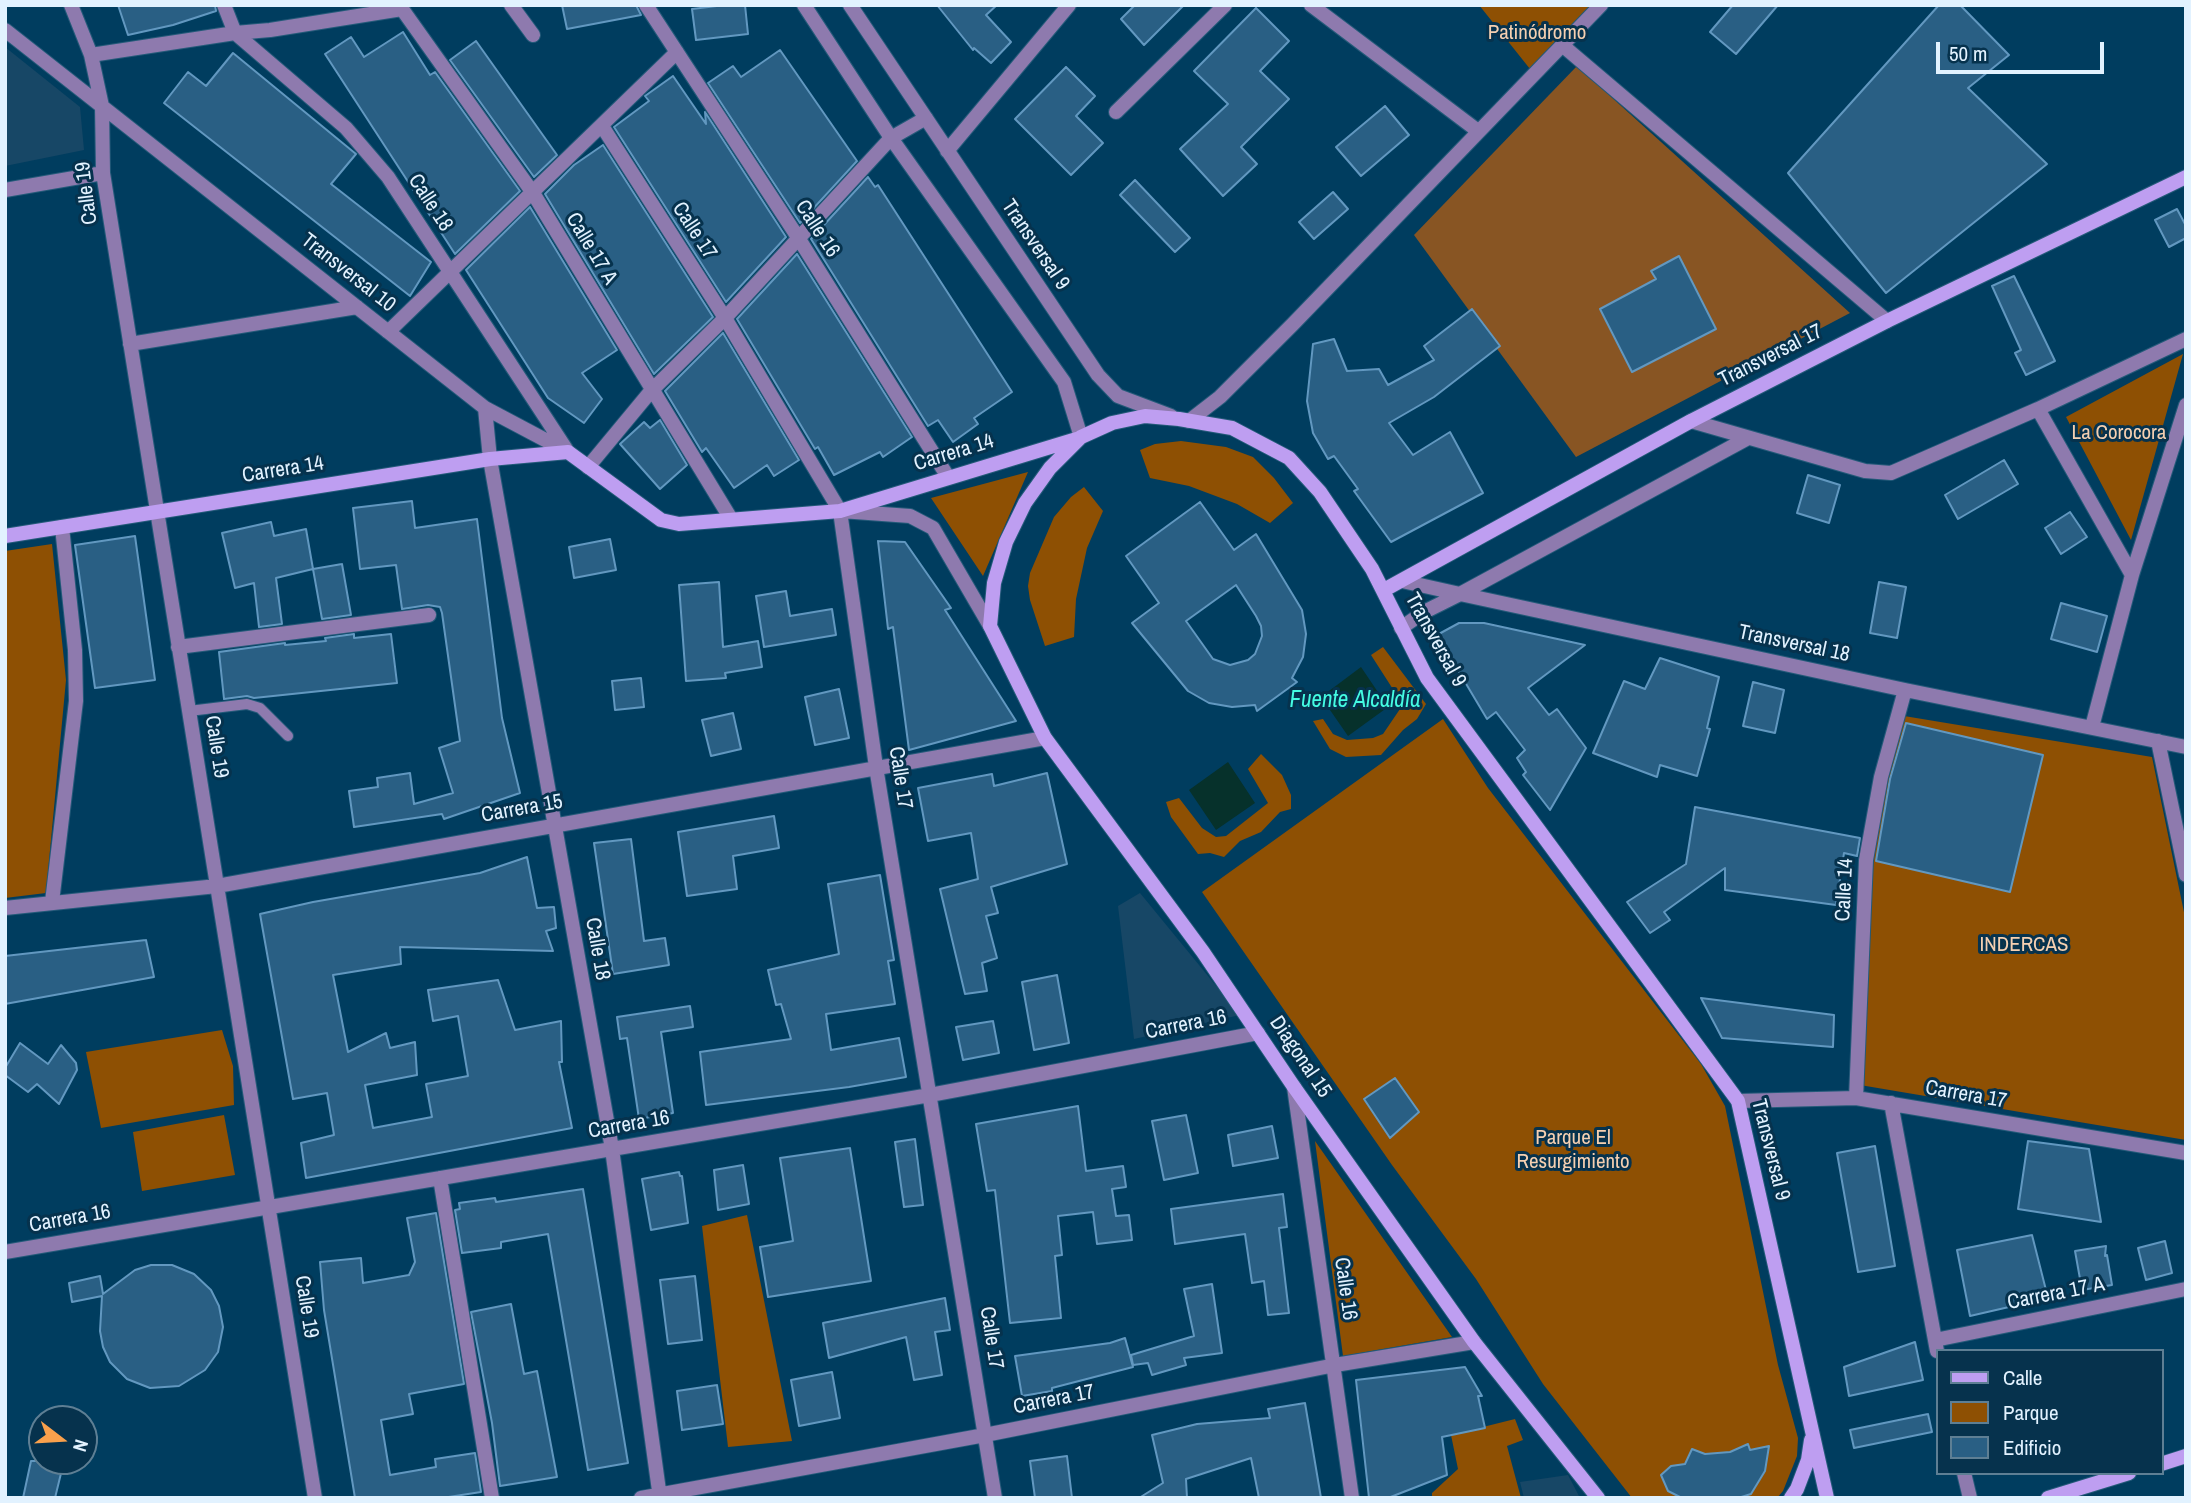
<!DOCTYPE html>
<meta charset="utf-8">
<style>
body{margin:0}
#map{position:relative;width:2191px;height:1503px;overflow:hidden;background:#003d5f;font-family:"Archivo Narrow",sans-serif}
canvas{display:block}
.frame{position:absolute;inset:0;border:7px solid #e2f2ff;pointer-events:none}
.legend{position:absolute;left:1936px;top:1349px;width:228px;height:126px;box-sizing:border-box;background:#06324d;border:2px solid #5e7f94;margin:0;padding:9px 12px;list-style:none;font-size:21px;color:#e2f2ff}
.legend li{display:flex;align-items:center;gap:14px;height:35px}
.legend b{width:35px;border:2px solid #5e7f94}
.north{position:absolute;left:28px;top:1405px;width:70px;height:70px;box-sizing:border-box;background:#06324d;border:2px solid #5e7f94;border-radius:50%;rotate:107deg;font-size:19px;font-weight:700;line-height:28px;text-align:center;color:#e2f2ff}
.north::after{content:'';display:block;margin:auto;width:24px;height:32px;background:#f9a04c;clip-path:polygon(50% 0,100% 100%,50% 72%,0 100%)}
.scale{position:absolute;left:1936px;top:42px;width:168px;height:32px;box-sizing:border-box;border:4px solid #e2f2ff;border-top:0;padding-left:9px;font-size:21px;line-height:24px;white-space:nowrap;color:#e2f2ff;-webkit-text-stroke:5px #06324d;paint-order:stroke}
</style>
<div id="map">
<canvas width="2191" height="1503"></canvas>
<div class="frame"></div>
<ul class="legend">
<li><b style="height:9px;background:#be9ef1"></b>Calle</li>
<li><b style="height:19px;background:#8e5003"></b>Parque</li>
<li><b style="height:19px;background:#295f84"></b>Edificio</li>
</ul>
<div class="north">N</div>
<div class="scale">50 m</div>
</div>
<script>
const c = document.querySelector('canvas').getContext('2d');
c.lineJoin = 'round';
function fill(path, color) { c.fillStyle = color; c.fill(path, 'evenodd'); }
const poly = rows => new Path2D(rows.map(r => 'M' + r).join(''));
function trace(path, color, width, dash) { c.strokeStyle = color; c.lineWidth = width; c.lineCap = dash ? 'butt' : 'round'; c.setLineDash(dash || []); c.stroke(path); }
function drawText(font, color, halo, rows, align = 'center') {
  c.font = font + ' "Archivo Narrow",sans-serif'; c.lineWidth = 6; c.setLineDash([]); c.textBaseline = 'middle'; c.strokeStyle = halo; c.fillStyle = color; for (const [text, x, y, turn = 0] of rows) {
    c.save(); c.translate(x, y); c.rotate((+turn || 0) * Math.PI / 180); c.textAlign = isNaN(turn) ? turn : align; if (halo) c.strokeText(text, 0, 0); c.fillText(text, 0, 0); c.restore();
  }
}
fill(poly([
 [5,47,80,107,84,150,5,166],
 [1140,893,1240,1015,1134,1039,1118,906],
 [1568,1475,1580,1498,1524,1498,1520,1482]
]), '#174766');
fill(poly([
 [1479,5,1600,5,1534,74],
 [2183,354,2131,540,2066,417],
 [1181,441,1226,447,1253,457,1274,478,1293,503,1270,523,1237,504,1189,486,1150,478,1140,450,1155,444],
 [1028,472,983,576,931,498],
 [1084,487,1103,511,1087,548,1076,599,1074,637,1045,646,1030,600,1028,586,1030,573,1054,517,1071,497],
 [52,544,66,680,46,893,5,898,5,551],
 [1383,647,1426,704,1417,719,1403,730,1381,755,1346,757,1330,749,1313,721,1323,719,1333,734,1347,740,1373,738,1383,734,1400,709,1398,697,1371,655],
 [1898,715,2152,757,2186,922,2186,1140,1854,1084,1867,861],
 [1443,719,1488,788,1701,1064,1725,1106,1778,1365,1798,1438,1797,1456,1783,1491,1777,1498,1632,1498,1543,1384,1476,1279,1392,1165,1202,892],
 [1261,754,1282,775,1291,795,1291,809,1280,812,1261,832,1240,841,1224,857,1210,853,1198,854,1171,817,1166,802,1179,798,1202,828,1216,837,1226,836,1268,803,1248,769],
 [222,1030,233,1066,234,1105,101,1128,86,1052],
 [224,1115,235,1175,142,1191,133,1132],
 [1315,1141,1452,1337,1343,1356],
 [747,1215,792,1441,728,1447,702,1226],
 [1515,1419,1523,1440,1507,1446,1521,1498,1432,1498,1432,1493,1458,1469,1451,1435]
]), '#8e5003');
fill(poly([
 [1577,66,1850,313,1576,457,1414,235]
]), '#885523');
fill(poly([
 [1361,667,1388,707,1348,736,1321,697],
 [1228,762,1255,803,1216,830,1189,790]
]), '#06312b');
const building = poly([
 [118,5,215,5,216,11,173,25,128,35,118,5],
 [562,5,636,5,641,15,567,29,562,5],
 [725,5,745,5,748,34,696,40,692,9,725,5],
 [937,5,997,5,986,15,1011,42,991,63,974,48,973,50,937,5],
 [1135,5,1184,5,1144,45,1121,19,1135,5],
 [1733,5,1778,5,1736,54,1710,32,1733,5],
 [1939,5,1960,5,2009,55,1968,88,2047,164,1886,293,1788,173,1939,5],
 [1256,8,1289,41,1260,71,1289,99,1241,147,1257,164,1223,196,1180,149,1228,104,1194,71,1256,8],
 [403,32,430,75,435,72,520,191,455,254,325,54,351,37,364,57,403,32],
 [476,41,557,155,534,177,450,60,476,41],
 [780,50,857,161,800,223,708,83,733,66,741,77,780,50],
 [233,53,356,154,331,184,431,262,410,296,164,103,188,72,206,86,233,53],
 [1066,67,1095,96,1076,116,1103,143,1071,175,1015,119,1066,67],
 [673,76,706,124,705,112,786,237,726,302,614,127,649,101,645,96,673,76],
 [1385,106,1409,135,1361,176,1336,147,1385,106],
 [603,145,713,317,654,374,545,194,574,165,603,145],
 [868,177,875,187,878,185,1012,392,974,418,978,424,953,442,938,420,928,426,811,239,868,177],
 [1135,180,1190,238,1175,252,1120,195,1135,180],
 [1333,192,1348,209,1314,239,1299,222,1333,192],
 [530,207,617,350,582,373,602,399,584,423,548,398,466,270,530,207],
 [2177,209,2186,226,2186,238,2169,247,2155,220,2177,209],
 [797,254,912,437,883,457,880,452,834,475,818,447,815,449,737,319,797,254],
 [1679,256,1716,329,1632,372,1600,309,1656,279,1651,271,1679,256],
 [2014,276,2055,361,2026,375,2015,353,2021,350,1992,286,2014,276],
 [1472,309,1500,346,1434,397,1389,423,1413,455,1450,432,1483,493,1391,542,1354,491,1358,489,1334,456,1328,459,1313,433,1307,401,1313,344,1334,339,1347,371,1379,369,1388,385,1434,360,1424,346,1472,309],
 [723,333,799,460,774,476,767,465,734,488,706,448,702,452,665,391,723,333],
 [660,420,687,465,660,489,620,444,644,422,650,428,660,420],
 [2004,460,2018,484,1958,519,1945,495,2004,460],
 [1808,475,1840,485,1829,523,1797,513,1808,475],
 [412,501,415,528,477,519,502,718,520,793,444,819,442,814,354,827,349,791,378,787,377,778,410,773,414,804,453,793,439,748,460,741,442,613,440,607,428,605,402,609,396,565,360,569,353,508,412,501],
 [1200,502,1234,550,1256,534,1302,610,1306,634,1303,657,1292,678,1297,682,1257,711,1255,705,1232,707,1209,703,1188,691,1132,623,1159,603,1126,556,1200,502],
 [1236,585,1256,616,1261,626,1262,636,1255,654,1248,660,1230,665,1213,659,1186,621,1236,585],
 [2070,512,2087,537,2061,554,2045,528,2070,512],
 [271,522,274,536,306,529,313,569,276,578,282,624,259,627,254,583,235,588,222,533,271,522],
 [135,536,155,680,95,688,75,545,135,536],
 [610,539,616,570,574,578,569,547,610,539],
 [878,541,905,542,951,608,945,610,1016,721,909,750,893,627,888,629,878,541],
 [342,564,351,615,322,619,313,569,342,564],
 [719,582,723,647,758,641,762,667,725,673,726,678,686,681,679,585,719,582],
 [1879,582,1906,587,1897,638,1870,633,1879,582],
 [786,591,790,616,832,609,836,635,764,647,756,596,786,591],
 [2061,603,2107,616,2097,652,2051,639,2061,603],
 [1459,623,1484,623,1585,645,1528,688,1549,715,1557,709,1586,748,1550,810,1523,775,1526,772,1517,758,1525,750,1496,712,1487,719,1437,635,1459,623],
 [354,634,354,638,391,634,397,683,254,698,247,696,224,699,219,652,285,643,285,645,326,641,325,638,354,634],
 [1660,658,1719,677,1707,728,1710,729,1697,776,1660,765,1657,777,1593,753,1624,681,1645,689,1660,658],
 [641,678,644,707,615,710,612,681,641,678],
 [1753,682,1784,690,1775,733,1743,726,1753,682],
 [839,689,849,738,815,745,805,697,839,689],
 [733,713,741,749,711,756,702,720,733,713],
 [1906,723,2043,755,2010,892,1876,861,1890,779,1906,723],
 [1047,773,1067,864,991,887,998,913,986,916,997,958,982,963,987,991,965,994,940,889,978,879,971,833,928,841,918,788,992,774,994,786,1047,773],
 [1695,807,1860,838,1857,856,1844,853,1836,905,1725,890,1725,868,1664,912,1670,920,1650,933,1627,902,1686,864,1695,807],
 [774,816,779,848,733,856,737,889,687,896,678,832,774,816],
 [631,839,644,941,665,938,669,965,613,974,594,843,631,839],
 [527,857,537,908,554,907,556,928,546,931,553,951,400,947,401,964,333,975,348,1052,386,1033,390,1048,415,1042,417,1075,365,1085,373,1128,432,1117,426,1084,468,1076,458,1016,433,1021,428,990,498,980,515,1030,561,1021,562,1062,559,1062,572,1128,306,1178,301,1143,334,1135,327,1093,293,1099,260,914,313,902,480,873,527,857],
 [880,875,894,960,888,961,895,1004,826,1014,831,1050,899,1038,906,1077,849,1087,706,1105,700,1052,791,1039,781,1004,776,1005,768,970,839,954,828,884,880,875],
 [146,940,154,977,5,1004,5,956,146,940],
 [1057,975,1069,1043,1034,1050,1022,982,1057,975],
 [1701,998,1834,1015,1833,1047,1722,1038,1701,998],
 [690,1006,693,1027,661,1032,673,1113,639,1119,627,1038,620,1039,617,1017,690,1006],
 [993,1021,999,1053,963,1060,956,1027,993,1021],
 [20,1043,48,1064,61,1045,76,1063,77,1070,59,1104,37,1084,28,1092,5,1075,5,1068,20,1043],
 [1395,1078,1419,1112,1390,1138,1364,1099,1395,1078],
 [1078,1106,1086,1171,1123,1166,1126,1187,1112,1189,1116,1216,1129,1215,1132,1240,1097,1244,1093,1212,1058,1216,1062,1255,1055,1256,1061,1318,1010,1323,995,1190,987,1191,976,1124,1078,1106],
 [1186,1115,1198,1173,1164,1180,1152,1121,1186,1115],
 [1272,1126,1278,1158,1233,1166,1228,1135,1272,1126],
 [915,1139,923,1205,904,1207,895,1142,915,1139],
 [2028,1141,2089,1149,2101,1222,2018,1209,2028,1141],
 [1875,1146,1895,1266,1858,1272,1837,1153,1875,1146],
 [850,1148,871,1281,768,1297,760,1247,793,1241,780,1158,850,1148],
 [743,1165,749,1204,718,1210,714,1170,743,1165],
 [679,1172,680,1176,682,1176,688,1223,651,1230,642,1179,679,1172],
 [583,1189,628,1463,588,1470,548,1234,501,1242,501,1248,462,1253,455,1210,460,1209,459,1203,495,1198,496,1202,583,1189],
 [1283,1194,1287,1227,1279,1228,1289,1313,1268,1315,1264,1281,1252,1283,1245,1234,1175,1244,1171,1209,1283,1194],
 [436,1213,464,1384,409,1394,413,1414,381,1420,390,1475,436,1467,435,1459,475,1453,481,1492,442,1498,355,1498,324,1310,320,1262,361,1258,363,1283,409,1275,415,1262,407,1218,436,1213],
 [2032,1235,2048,1298,1970,1316,1957,1250,2032,1235],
 [2165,1241,2172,1273,2146,1280,2138,1248,2165,1241],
 [2106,1246,2105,1256,2107,1255,2112,1285,2082,1290,2075,1251,2106,1246],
 [151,1265,172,1265,194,1274,211,1290,219,1306,223,1327,218,1352,205,1370,179,1386,150,1388,127,1379,110,1362,103,1347,100,1331,102,1296,72,1302,69,1283,100,1276,103,1294,135,1270,151,1265],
 [695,1276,702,1340,668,1344,660,1280,695,1276],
 [1212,1284,1222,1353,1184,1358,1186,1365,1152,1375,1148,1363,1133,1365,1131,1355,1194,1336,1184,1289,1212,1284],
 [945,1298,950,1330,935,1332,942,1375,914,1380,906,1337,829,1358,823,1323,945,1298],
 [511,1304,524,1374,537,1371,557,1477,500,1486,492,1423,471,1312,511,1304],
 [1125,1338,1133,1367,1052,1388,1052,1391,1022,1396,1015,1356,1110,1343,1125,1338],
 [1915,1342,1923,1380,1849,1396,1844,1367,1915,1342],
 [1465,1367,1482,1396,1478,1396,1485,1428,1442,1437,1447,1475,1388,1498,1369,1498,1356,1380,1465,1367],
 [832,1372,840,1418,799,1426,791,1380,832,1372],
 [717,1385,723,1424,682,1430,677,1391,717,1385],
 [1305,1403,1321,1498,1259,1498,1251,1458,1186,1479,1187,1498,1139,1498,1163,1483,1152,1435,1197,1424,1270,1418,1268,1409,1305,1403],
 [1928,1414,1932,1432,1854,1448,1850,1430,1928,1414],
 [1748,1444,1750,1450,1769,1446,1765,1471,1751,1494,1738,1498,1682,1498,1668,1491,1661,1475,1671,1466,1685,1464,1692,1449,1705,1454,1730,1452,1748,1444],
 [1067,1456,1072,1498,1035,1498,1030,1461,1067,1456],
 [31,1461,64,1461,55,1498,23,1498,31,1461]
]);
fill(building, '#295f84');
trace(building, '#6298c0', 2);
const lane = poly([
 [189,711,247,704,260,708,288,736]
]);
const street = poly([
 [71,5,91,55,102,106,103,173,315,1498],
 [224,5,235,33,346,128,388,177,566,449],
 [511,5,533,35],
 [646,5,799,239,948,477],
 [804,5,891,138,1064,382,1081,437],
 [850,5,1098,375,1118,396,1171,416],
 [1311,5,1478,131],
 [5,30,485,408,568,452],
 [1562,45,1887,321],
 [91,55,235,33,270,30,402,9,533,193,731,519],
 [1116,112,1225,5],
 [602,126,725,318,840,511,876,767,995,1498],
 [947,151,1069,5],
 [5,190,103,173],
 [388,332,677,52],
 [130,344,357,307],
 [485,408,490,459,612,1149,660,1498],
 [2038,409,2132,575],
 [1189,421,1220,397,1293,324,1601,5],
 [1691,421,1865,471,1891,473,2038,409,2186,339],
 [588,467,651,391,725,318,891,138,926,118],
 [841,511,910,516,933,528,990,626],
 [1402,581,1460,594,1748,438],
 [1401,628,1424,612,1460,594,1905,690,2186,747],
 [178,647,429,615],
 [2092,727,2132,575,2186,405],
 [2158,741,2186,875],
 [52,902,76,701,75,650,62,527],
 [5,908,217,886,1045,738],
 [1294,1087,1352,1498],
 [1856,1098,1866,860,1881,777,1905,690],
 [1738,1101,1856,1098,2186,1153],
 [1891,1103,1937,1351],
 [440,1178,492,1498],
 [5,1252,930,1095,1258,1033],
 [1935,1340,2186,1289],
 [1964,1473,1970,1498],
 [641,1498,985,1435,1335,1365,1474,1342]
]);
const secondary = poly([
 [5,536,490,459,568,452,661,520,679,524,840,511,1080,438],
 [1384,590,1691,421,1887,321,2186,177],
 [2161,1464,2186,1456],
 [1598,1498,1474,1342,1294,1087,1203,952,1045,738,990,626,994,583,1006,542,1025,503,1050,468,1081,437,1112,423,1145,416,1179,419,1232,428,1289,458,1320,492,1372,569,1427,678,1738,1101,1827,1498],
 [1791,1498,1797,1489,1808,1460,1811,1440],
 [2048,1498,2129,1473]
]);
trace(lane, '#245a79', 12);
trace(street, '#245a79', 16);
trace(secondary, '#245a79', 16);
trace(lane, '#8e7aae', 10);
trace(street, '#8e7aae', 14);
trace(secondary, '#be9ef1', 14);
drawText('21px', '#f5d0b1', '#06324d', [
 ["Patinódromo",1537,33],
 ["La Corocora",2119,433],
 ["INDERCAS",2024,945],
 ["Parque El",1573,1138],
 ["Resurgimiento",1573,1162]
]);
drawText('21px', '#e2f2ff', '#06324d', [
 ["Calle 19",87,193,-97],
 ["Calle 18",430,203,57],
 ["Calle 16",817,229,57],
 ["Calle 17",694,231,57],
 ["Transversal 9",1035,245,56],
 ["Calle 17 A",591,249,59],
 ["Transversal 10",348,273,38],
 ["Transversal 17",1771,356,-27],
 ["Carrera 14",954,453,-17],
 ["Carrera 14",283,470,-9],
 ["Transversal 9",1435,640,61],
 ["Transversal 18",1794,644,12],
 ["Calle 19",216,747,81],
 ["Calle 17",900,778,81],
 ["Carrera 15",522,809,-10],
 ["Calle 14",1845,890,-87],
 ["Calle 18",597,949,80],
 ["Carrera 16",1186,1025,-11],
 ["Diagonal 15",1300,1057,56],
 ["Carrera 17",1966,1095,10],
 ["Carrera 16",629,1125,-10],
 ["Transversal 9",1770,1150,76],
 ["Carrera 16",70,1219,-10],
 ["Calle 16",1345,1289,82],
 ["Carrera 17 A",2056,1294,-11],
 ["Calle 19",306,1307,81],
 ["Calle 17",991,1338,81],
 ["Carrera 17",1054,1400,-11]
]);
drawText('italic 23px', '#44fbe2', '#06324d', [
 ["Fuente Alcaldía",1355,701]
]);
</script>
